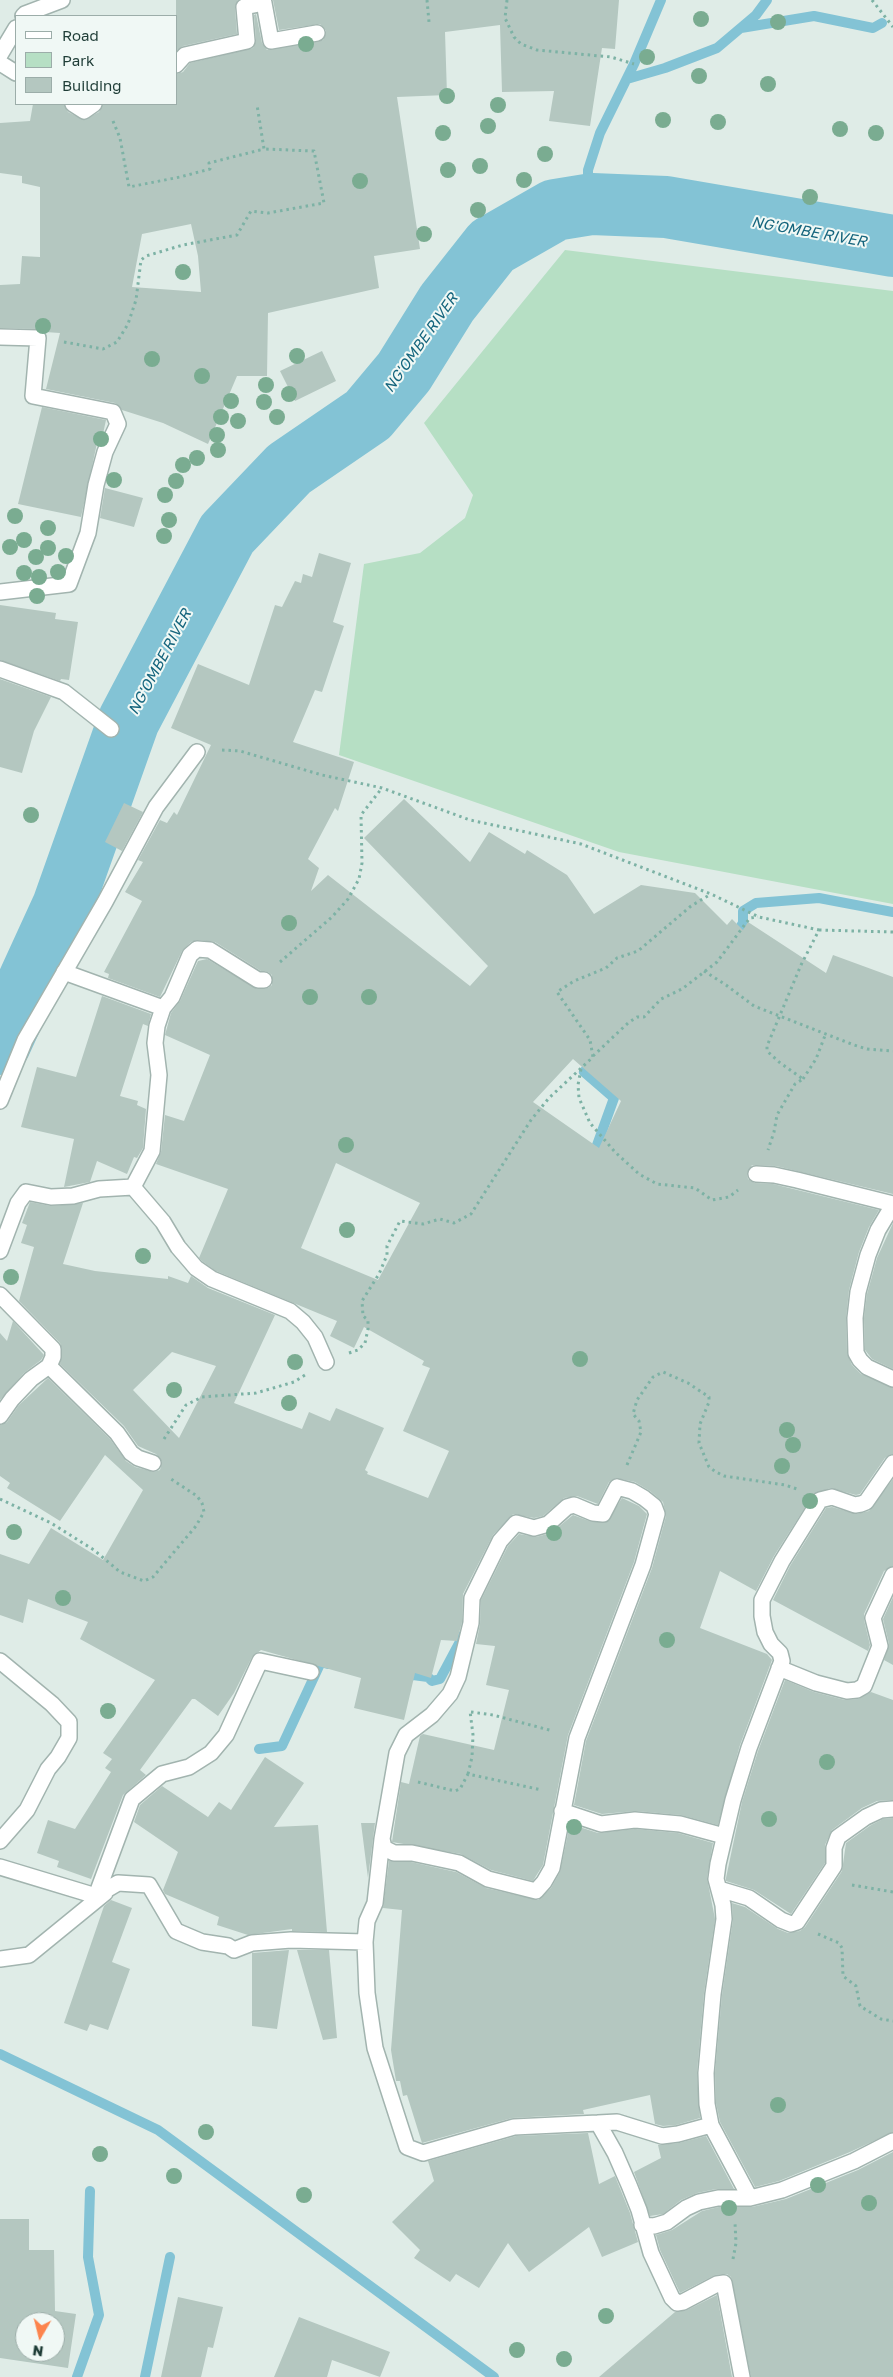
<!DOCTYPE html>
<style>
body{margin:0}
#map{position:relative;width:893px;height:2377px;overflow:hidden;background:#dfece7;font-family:"Golos Text",sans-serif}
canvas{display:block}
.legend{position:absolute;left:15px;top:15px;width:162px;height:90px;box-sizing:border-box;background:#f0f8f5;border:1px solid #9cada9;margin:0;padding:6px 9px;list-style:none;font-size:15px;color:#1f3d37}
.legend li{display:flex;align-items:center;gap:10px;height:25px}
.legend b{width:25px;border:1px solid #9cada9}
.north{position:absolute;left:15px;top:2312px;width:50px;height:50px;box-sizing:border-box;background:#f0f8f5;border:1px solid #9cada9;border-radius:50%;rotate:188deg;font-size:14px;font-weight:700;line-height:20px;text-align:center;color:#1f3d37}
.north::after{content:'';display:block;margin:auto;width:18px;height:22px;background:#fc844d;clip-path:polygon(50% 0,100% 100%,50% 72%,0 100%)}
</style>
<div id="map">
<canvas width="893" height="2377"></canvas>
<ul class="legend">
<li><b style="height:6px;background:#fff"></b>Road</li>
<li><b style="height:14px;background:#b6dfc4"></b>Park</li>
<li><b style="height:14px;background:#b4c7c0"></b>Building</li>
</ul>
<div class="north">N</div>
</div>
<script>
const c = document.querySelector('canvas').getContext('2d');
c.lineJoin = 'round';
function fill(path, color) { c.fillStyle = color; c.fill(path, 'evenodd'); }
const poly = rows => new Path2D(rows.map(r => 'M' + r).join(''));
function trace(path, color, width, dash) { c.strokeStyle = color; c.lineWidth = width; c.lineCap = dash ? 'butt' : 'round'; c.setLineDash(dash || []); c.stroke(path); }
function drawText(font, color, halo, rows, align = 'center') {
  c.font = font + ' "Golos Text",sans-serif'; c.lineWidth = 4; c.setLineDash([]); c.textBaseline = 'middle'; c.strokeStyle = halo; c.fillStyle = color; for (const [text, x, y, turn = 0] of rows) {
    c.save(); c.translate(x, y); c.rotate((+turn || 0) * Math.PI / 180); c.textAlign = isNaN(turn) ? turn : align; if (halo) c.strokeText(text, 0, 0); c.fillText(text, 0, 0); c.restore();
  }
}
fill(poly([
 [565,250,893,291,893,904,619,852,339,755,364,564,420,553,465,518,473,495,424,423]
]), '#b6dfc4');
trace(poly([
 [741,28,814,16,873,28,882,23],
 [627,79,665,68,717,48,756,15,767,0],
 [592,204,586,192,588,181,588,170,600,133,634,64,661,0],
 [733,939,743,923,743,911,756,903,819,898,893,912],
 [592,1159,614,1098,584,1072,593,1060],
 [404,1680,413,1675,428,1677,432,1681,440,1679,464,1634],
 [259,1749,282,1746,321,1662,328,1664],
 [0,2054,158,2130,494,2377],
 [77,2377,99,2315,88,2257,90,2191],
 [145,2377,170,2257]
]), '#83c3d5', 10);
trace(poly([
 [0,1044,63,906,129,720,227,534,289,469,368,415,404,372,447,303,492,246,555,210,592,204,666,207,893,246]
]), '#83c3d5', 62);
fill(poly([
 [176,0,238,0,235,8,237,34,183,46,176,51],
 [273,0,619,0,615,49,602,48,590,126,549,121,554,91,502,92,500,25,445,32,447,95,397,97,420,249,374,256,379,288,268,313,267,376,237,376,208,444,163,423,122,410,115,403,46,389,60,333,45,332,38,329,0,328,0,285,20,284,22,256,40,257,40,187,22,183,22,176,0,173,0,123,30,121,33,104,64,104,68,112,84,120,99,112,103,104,176,104,176,74,183,72,190,63,253,48,256,40,254,15,256,14,262,43,267,50,323,40,326,31,320,24,279,30],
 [191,224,198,256,201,292,132,287,142,234],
 [322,351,336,381,295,401,280,371],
 [42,407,106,420,103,434,99,434,81,517,18,504],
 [105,488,143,498,134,527,100,518],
 [319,553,351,563,333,622,344,626,322,692,315,690,293,742,354,762,338,811,335,808,308,859,319,868,311,891,328,875,470,986,488,966,364,838,404,799,470,862,489,832,525,854,527,850,567,875,594,914,641,885,695,893,727,925,732,919,743,930,748,922,826,973,833,955,893,977,893,1194,776,1166,752,1165,747,1174,748,1179,755,1183,773,1184,879,1210,869,1227,859,1252,849,1290,846,1318,847,1353,852,1365,861,1374,893,1388,893,1454,885,1458,860,1494,856,1495,830,1488,813,1495,774,1556,756,1591,720,1571,700,1628,767,1654,772,1660,740,1745,718,1825,681,1815,636,1811,602,1814,574,1805,586,1741,652,1568,666,1516,663,1502,650,1491,635,1482,616,1478,609,1482,598,1504,577,1496,564,1498,543,1516,534,1518,513,1514,493,1535,463,1594,462,1622,457,1641,441,1640,431,1678,415,1673,404,1720,354,1708,361,1678,261,1650,252,1657,234,1693,218,1716,195,1699,192,1699,140,1770,146,1775,123,1795,91,1879,57,1867,59,1861,37,1853,48,1820,75,1829,111,1772,105,1768,112,1759,103,1753,155,1680,80,1639,88,1622,28,1599,23,1623,0,1615,0,1554,29,1564,51,1528,103,1560,143,1490,105,1455,60,1521,7,1488,10,1483,0,1476,0,1425,7,1422,19,1405,48,1378,110,1439,126,1461,135,1467,154,1472,160,1470,162,1462,156,1454,138,1446,124,1426,60,1364,62,1349,60,1343,19,1301,34,1247,21,1243,27,1225,22,1223,30,1202,51,1206,83,1203,63,1264,95,1271,168,1279,168,1276,188,1283,191,1276,208,1288,275,1315,234,1403,302,1429,309,1412,330,1421,336,1408,384,1428,365,1470,368,1472,367,1474,428,1498,449,1451,403,1431,430,1368,422,1365,424,1361,364,1327,354,1348,330,1336,337,1321,216,1271,202,1261,199,1258,228,1189,156,1164,161,1152,165,1115,184,1121,210,1055,165,1035,171,1013,180,1001,198,961,207,959,257,989,268,988,272,985,272,975,268,972,261,971,215,942,198,940,191,942,182,951,160,997,108,978,109,974,104,972,142,901,125,892,143,862,138,860,160,820,167,823,174,812,177,815,211,745,171,728,198,664,249,685,275,605,282,607,295,581,301,583,303,574,312,577],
 [573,1059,621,1101,599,1148,533,1102],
 [336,1163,420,1203,378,1280,301,1248],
 [172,1352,216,1366,179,1438,133,1390],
 [0,605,56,613,55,619,78,622,69,680,61,679,60,681,0,660],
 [0,679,51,697,34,731,22,773,0,767],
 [124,803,143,812,122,851,105,842],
 [102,996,151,1014,148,1026,143,1024,120,1096,138,1101,137,1105,146,1109,143,1148,137,1158,134,1157,127,1174,97,1161,90,1182,64,1187,74,1139,21,1127,37,1067,76,1077],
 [893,1223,893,1369,872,1359,865,1350,864,1318,867,1294,877,1258],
 [13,1321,44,1355,41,1360,24,1373,0,1400,0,1333,7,1341],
 [893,1479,893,1566,884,1571,864,1614,864,1620,870,1645,868,1651,773,1600,790,1566,826,1508,832,1507,856,1514,869,1511],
 [622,1498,639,1506,647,1514,634,1562,568,1735,543,1865,536,1876,533,1881,491,1870,461,1854,392,1842,401,1782,409,1784,420,1736,423,1734,494,1750,509,1690,486,1685,495,1646,476,1644,480,1624,481,1600,508,1546,519,1534,536,1537,551,1533,573,1515,592,1522,607,1522],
 [893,1597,893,1665,884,1660,889,1644,883,1619],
 [785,1680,814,1692,845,1700,858,1699,871,1692,893,1700,893,1800,877,1801,862,1808,832,1830,825,1845,825,1863,791,1914,754,1890,726,1881,726,1878,742,1802,758,1751],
 [265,1757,304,1783,274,1827,318,1825,327,1932,292,1931,292,1929,248,1935,217,1925,219,1917,165,1894,163,1890,178,1852,134,1822,140,1805,162,1786,208,1817,219,1802,231,1810],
 [893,1818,893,2132,850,2152,779,2181,755,2187,720,2122,716,2103,715,2073,722,1995,733,1920,732,1903,745,1907,778,1929,788,1933,800,1931,805,1927,842,1871,846,1843,871,1825,883,1819],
 [361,1823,375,1823,368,1878],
 [570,1824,598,1833,635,1829,678,1833,713,1843,707,1878,715,1919,704,1993,697,2072,700,2118,676,2125,663,2126,655,2124,650,2095,583,2110,584,2114,512,2118,422,2143,407,2095,403,2096,400,2081,396,2081,391,2050,402,1910,383,1908,389,1861,411,1862,456,1872,486,1888,538,1900,551,1888,560,1872],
 [111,1900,132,1908,112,1962,130,1969,108,2030,90,2024,87,2031,64,2023,104,1906],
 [289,1950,277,2029,252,2026,252,1953],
 [297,1950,329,1950,337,2038,323,2040],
 [588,2133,599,2184,615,2176,630,2213,638,2242,602,2257,589,2227,529,2272,508,2243,479,2288,456,2274,450,2282,414,2258,420,2250,392,2222,434,2181,428,2161,516,2136],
 [706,2136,734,2189,716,2189,697,2193,681,2200,663,2214,650,2216,634,2172,661,2158,658,2145,679,2143],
 [893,2152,893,2377,751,2377,731,2277,727,2274,715,2275,680,2293,660,2250,656,2235,672,2230,702,2211,719,2207,752,2207,786,2199,858,2170],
 [0,2219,29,2219,29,2250,54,2250,55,2311,76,2314,68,2368,0,2358],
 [25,2322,55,2322,55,2352,25,2352],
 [717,2295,732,2377,599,2377,675,2312,687,2310],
 [178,2297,223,2307,213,2348,208,2347,201,2377,161,2377],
 [299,2317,390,2352,380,2377,332,2360,327,2377,274,2377]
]), '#b4c7c0');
const minor = poly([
 [23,16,25,14,62,0],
 [0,55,16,28],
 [0,63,16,73],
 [176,65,185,55,247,41,244,7,264,3,271,41,317,33],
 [73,104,84,111,94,104],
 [0,337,38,338,33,396,113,412,118,424,105,452,96,485,88,533,69,584,0,592],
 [0,669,64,692,111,729],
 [64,972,163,1008],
 [0,1101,25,1040,105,902,156,807,197,752],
 [756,1174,774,1175,797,1180,893,1204],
 [133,1187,152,1151,159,1075,155,1043,157,1026,163,1008,172,997,190,955,197,949,210,950,258,980,264,980],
 [133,1187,163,1222,178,1247,196,1268,212,1279,290,1311,303,1322,315,1337,326,1362],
 [893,1205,878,1230,868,1255,858,1292,855,1318,856,1353,860,1360,867,1367,893,1379],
 [0,1251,18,1203,26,1192,51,1197,73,1196,99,1189,133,1187],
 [0,1295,53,1349,53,1357,49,1366,117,1433,131,1453,138,1458,153,1463],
 [0,1416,12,1399,31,1379,49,1366],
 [617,1487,632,1491,644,1498,654,1506,657,1514,643,1565,577,1738,552,1868,544,1882,536,1891,488,1879,459,1863,412,1853,394,1853,384,1848,382,1839,397,1753,406,1735,432,1715,450,1694,458,1677,471,1623,472,1598,500,1541,516,1523,534,1528,548,1524,567,1507,574,1505,593,1513,603,1514,617,1487],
 [0,1661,52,1704,69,1722,69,1738,58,1757,48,1769,27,1810,0,1841],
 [779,1668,816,1683,847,1691,857,1690,864,1686,880,1646,873,1618,893,1575],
 [311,1672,260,1661,226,1735,211,1753,189,1767,162,1774,132,1799,96,1896,118,1883,149,1885,176,1931,202,1942,228,1946,234,1950,252,1943,291,1940,365,1942],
 [562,1811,601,1824,635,1820,680,1824,724,1836],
 [382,1839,375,1903,367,1921,365,1942,367,1993,375,2048,407,2147,423,2153,514,2127,598,2123,615,2153,629,2185,639,2210,651,2253,672,2298,677,2303,683,2302,717,2284,724,2283,742,2377],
 [0,1867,96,1896],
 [719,1889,749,1898,781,1920,791,1924,797,1922,834,1866,834,1848,838,1837,866,1817,881,1810,893,1809],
 [0,1959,29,1955,105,1893],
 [598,2123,617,2122,662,2136,678,2134,711,2125],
 [750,2198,711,2125,707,2104,706,2073,713,1994,724,1919,723,1905,716,1879,718,1864,733,1800,749,1748,782,1661,780,1653,771,1644,765,1632,762,1616,762,1600,782,1561,820,1500,832,1497,855,1505,861,1504,866,1502,893,1463],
 [642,2225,654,2226,667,2222,686,2208,699,2202,718,2198,750,2198,782,2190,854,2161,893,2141]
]);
trace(minor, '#a2b4af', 18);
trace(poly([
 [427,0,429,22],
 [507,0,505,18,514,37,521,44,537,50,611,57,634,64],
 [872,0,893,27],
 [113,121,120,138,129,187,180,177,210,169,209,163,264,149,257,105],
 [64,342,103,349,117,342,128,324,136,300,141,260,146,256,183,245,237,235,251,211,268,213,324,203,314,151,264,149],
 [222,750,240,751,322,775,382,788,470,820,581,844,711,894,759,917,819,930,801,965,767,1046,767,1051,779,1062,803,1079,795,1084,777,1115,774,1132,768,1150],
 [819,930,893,932],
 [280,962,332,917,348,899,359,879,362,863,361,815,382,788],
 [704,971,726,985,754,1006,854,1045,867,1049,893,1051],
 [593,1056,628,1023,637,1017,644,1017,661,999,682,989,717,962,746,923,750,918,758,917],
 [581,1069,578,1085,579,1098,590,1123,615,1152,639,1174,657,1184,695,1188,712,1200,729,1197,738,1190],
 [803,1079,816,1059,826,1033],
 [349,1353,358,1350,365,1343,368,1329,368,1320,363,1316,362,1301,379,1274,387,1255,387,1246,400,1221,423,1224,440,1219,454,1223,471,1214,531,1120,549,1098,593,1057,590,1040,557,992,574,981,606,968,617,958,638,951,691,906,711,894],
 [164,1439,186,1405,202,1397,256,1393,294,1382,305,1375],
 [627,1465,641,1432,639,1421,633,1414,637,1400,653,1377,663,1372,688,1383,709,1397,709,1402,700,1424,699,1443,709,1467,716,1472,724,1476,785,1485,797,1489],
 [0,1499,51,1523,94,1550,120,1572,144,1581,153,1577,196,1526,204,1512,202,1503,197,1496,171,1479],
 [471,1712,493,1715,553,1731],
 [468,1774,472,1757,473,1735,470,1711],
 [418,1782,455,1791,460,1789,468,1774,542,1790],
 [852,1885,893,1892],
 [818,1934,839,1943,842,1948,843,1976,856,1986,860,2006,881,2019,893,2021],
 [733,2259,736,2243,735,2223]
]), '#7db2a5', 3, [2.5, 4]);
trace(minor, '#fff', 15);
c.fillStyle = '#7aac91';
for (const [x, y] of [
 [701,19],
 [778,22],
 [306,44],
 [647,57],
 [699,76],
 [768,84],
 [447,96],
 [498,105],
 [663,120],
 [718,122],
 [488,126],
 [840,129],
 [443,133],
 [876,133],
 [545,154],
 [480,166],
 [448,170],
 [524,180],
 [360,181],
 [810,197],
 [478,210],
 [424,234],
 [183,272],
 [43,326],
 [297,356],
 [152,359],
 [202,376],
 [266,385],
 [289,394],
 [231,401],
 [264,402],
 [221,417],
 [277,417],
 [238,421],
 [217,435],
 [101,439],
 [218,450],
 [197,458],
 [183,465],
 [114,480],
 [176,481],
 [165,495],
 [15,516],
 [169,520],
 [48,528],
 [164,536],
 [24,540],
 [10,547],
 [48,548],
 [66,556],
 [36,557],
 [58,572],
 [24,573],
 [39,577],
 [37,596],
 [31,815],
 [289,923],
 [310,997],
 [369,997],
 [346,1145],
 [347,1230],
 [143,1256],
 [11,1277],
 [580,1359],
 [295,1362],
 [174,1390],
 [289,1403],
 [787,1430],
 [793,1445],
 [782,1466],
 [810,1501],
 [14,1532],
 [554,1533],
 [63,1598],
 [667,1640],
 [108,1711],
 [827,1762],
 [769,1819],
 [574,1827],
 [778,2105],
 [206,2132],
 [100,2154],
 [174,2176],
 [818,2185],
 [304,2195],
 [869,2203],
 [729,2208],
 [606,2316],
 [517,2350],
 [564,2359]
]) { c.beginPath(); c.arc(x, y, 8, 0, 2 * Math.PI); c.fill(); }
drawText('italic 15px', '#15657d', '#f0f8f5', [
 ["NG'OMBE RIVER",809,232,10],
 ["NG'OMBE RIVER",421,343,-55],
 ["NG'OMBE RIVER",160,662,-62]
]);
</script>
